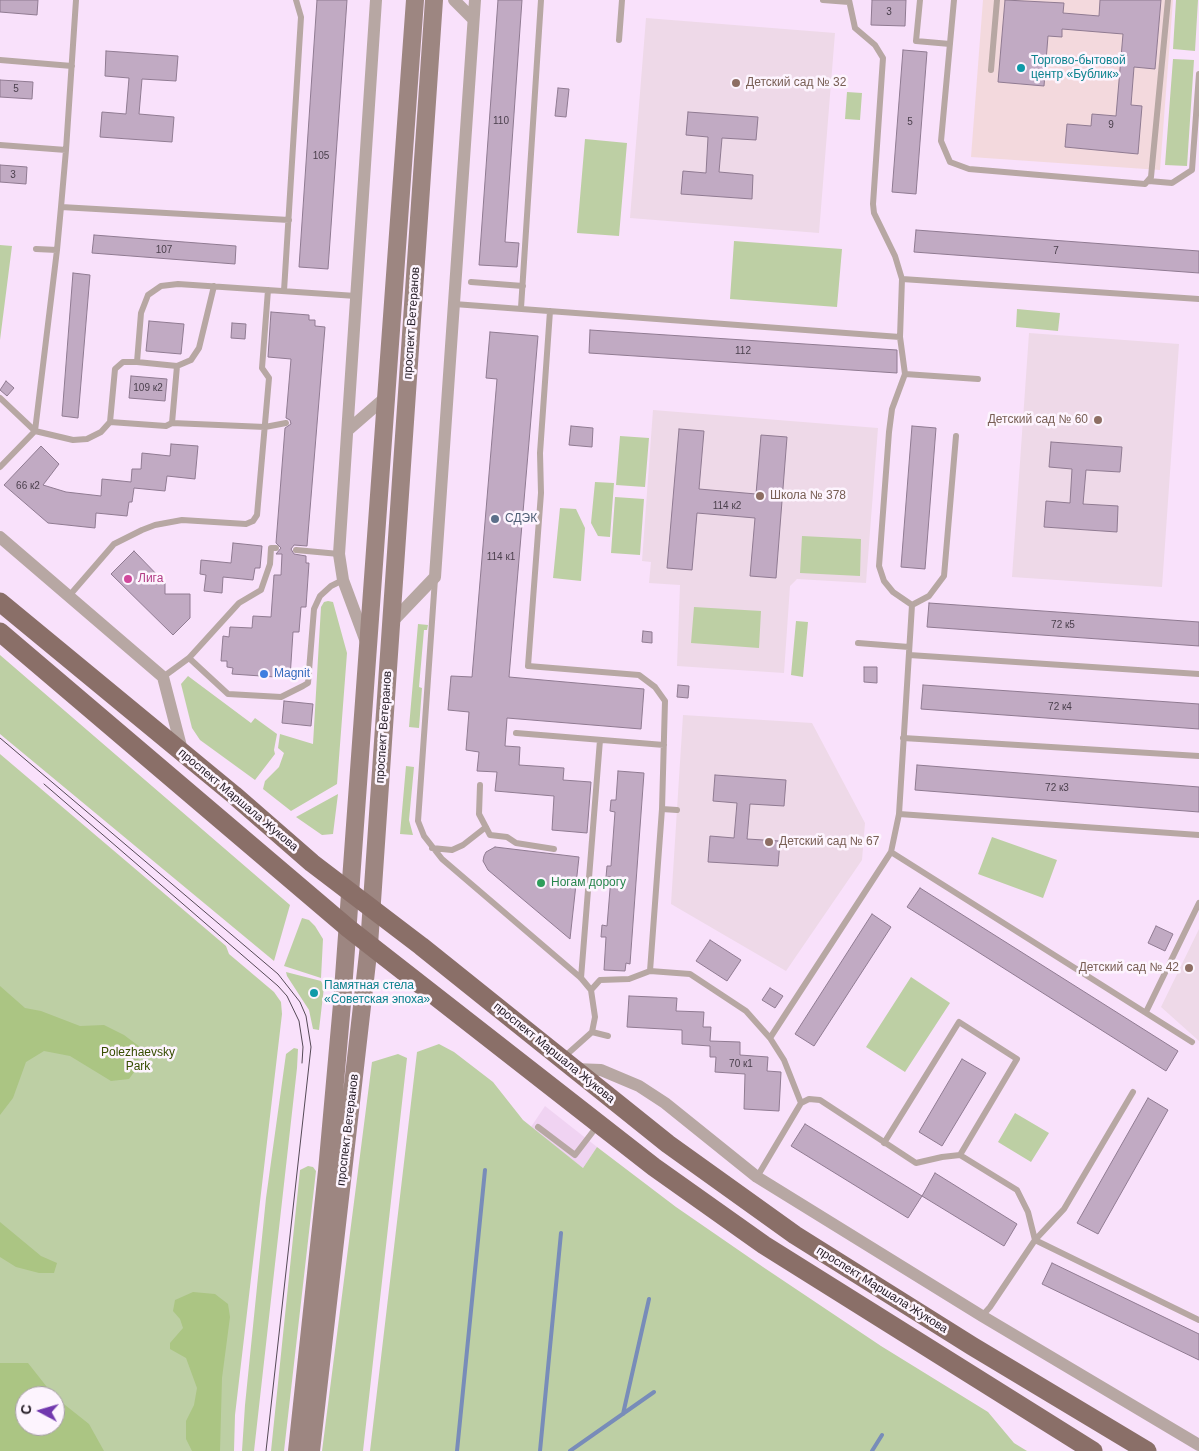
<!DOCTYPE html>
<meta charset="utf-8">
<style>
body{margin:0}
#map{position:relative;width:1199px;height:1451px;overflow:hidden;background:#f9e1fb;font-family:Arial,sans-serif}
canvas{display:block}
.north{position:absolute;left:15px;top:1386px;width:50px;height:50px;box-sizing:border-box;background:#fdf4fe;border:1px solid #a69da7;border-radius:50%;rotate:276deg;font-size:14px;font-weight:700;line-height:20px;text-align:center;color:#231b24}
.north::after{content:'';display:block;margin:auto;width:18px;height:22px;background:#7138ae;clip-path:polygon(50% 0,100% 100%,50% 72%,0 100%)}
</style>
<div id="map">
<canvas width="1199" height="1451"></canvas>
<div class="north">С</div>
</div>
<script>
const c = document.querySelector('canvas').getContext('2d');
c.lineJoin = 'round';
function fill(path, color) { c.fillStyle = color; c.fill(path, 'evenodd'); }
const poly = rows => new Path2D(rows.map(r => 'M' + r).join(''));
function trace(path, color, width, dash) { c.strokeStyle = color; c.lineWidth = width; c.lineCap = dash ? 'butt' : 'round'; c.setLineDash(dash || []); c.stroke(path); }
function drawText(font, color, halo, rows, align = 'center') {
  c.font = font + ' Arial,sans-serif'; c.lineWidth = 5; c.setLineDash([]); c.textBaseline = 'middle'; c.strokeStyle = halo; c.fillStyle = color; for (const [text, x, y, turn = 0] of rows) {
    c.save(); c.translate(x, y); c.rotate((+turn || 0) * Math.PI / 180); c.textAlign = isNaN(turn) ? turn : align; if (halo) c.strokeText(text, 0, 0); c.fillText(text, 0, 0); c.restore();
  }
}
fill(poly([
 [983,0,1173,0,1160,170,971,157]
]), '#f3d9dd');
fill(poly([
 [545,1106,597,1147,583,1168,531,1127]
]), '#f0d3f2');
fill(poly([
 [646,18,835,33,819,233,630,218],
 [1029,333,1179,344,1162,587,1012,577],
 [653,410,878,428,866,583,797,579,790,586,784,673,677,666,680,585,649,583,651,562,642,561],
 [683,715,812,723,865,823,862,860,786,971,671,904],
 [1199,929,1199,1041,1161,1007]
]), '#eed9e8');
fill(poly([
 [1176,0,1198,0,1195,51,1173,49],
 [1173,59,1194,60,1187,166,1165,165],
 [847,92,862,93,860,120,845,119],
 [585,139,627,143,619,236,577,233],
 [734,241,842,249,837,307,730,299],
 [0,245,12,246,0,340],
 [1017,309,1060,313,1058,331,1016,327],
 [620,436,649,438,645,487,616,485],
 [595,482,614,483,610,537,598,536,591,523],
 [615,497,644,499,640,555,611,553],
 [560,508,576,509,585,528,581,581,553,578],
 [802,536,861,539,860,576,800,573],
 [328,601,333,602,347,653,337,784,291,811,263,789,265,781,279,767,284,753,278,748,280,734,313,744,321,607,324,602],
 [694,607,761,611,759,648,691,643],
 [796,621,808,622,803,677,791,675],
 [418,624,428,625,427,630,424,630,419,687,422,688,419,728,409,727],
 [0,655,290,905,274,961,0,734],
 [188,676,251,723,255,718,277,734,274,750,275,754,255,780,200,740,192,728,181,684],
 [0,754,226,946,229,954,274,992,281,1002,282,1014,235,1415,234,1451,0,1451],
 [25,1396,55,1396,55,1426,25,1426],
 [406,766,414,767,409,820,413,835,400,834],
 [338,794,333,834,322,835,296,817],
 [992,837,1057,860,1043,898,978,874],
 [302,918,309,920,315,926,323,939,321,978,284,966],
 [286,972,321,981,324,987,319,1030,313,1029,309,1010,287,976],
 [911,977,950,1003,905,1072,866,1047],
 [439,1044,454,1052,493,1082,523,1120,583,1168,597,1147,676,1207,763,1267,881,1346,988,1412,1014,1443,1027,1451,370,1451,417,1052],
 [294,1048,298,1049,297,1068,254,1451,242,1451,245,1405,266,1198,286,1054],
 [398,1054,407,1058,363,1451,322,1451,372,1062],
 [1015,1113,1049,1133,1031,1162,998,1142],
 [308,1166,313,1167,316,1171,284,1451,271,1451,300,1170]
]), '#bdcfa4');
fill(poly([
 [0,986,25,1008,41,1011,80,1026,104,1025,124,1035,140,1047,137,1068,129,1079,111,1081,70,1056,44,1051,26,1062,13,1098,0,1115],
 [0,1222,41,1256,57,1263,54,1273,39,1273,16,1267,0,1257],
 [193,1292,215,1294,228,1304,230,1317,222,1378,220,1451,192,1451,186,1439,186,1421,194,1405,197,1388,186,1358,170,1349,170,1343,183,1328,180,1319,173,1311,175,1300],
 [0,1363,28,1363,54,1396,25,1396,25,1426,55,1426,55,1397,89,1424,104,1451,0,1451]
]), '#abc583');
trace(poly([
 [623,1414,649,1299],
 [457,1451,485,1170],
 [540,1451,561,1233],
 [570,1451,654,1392],
 [872,1451,882,1435]
]), '#788cb9', 4);
const building = poly([
 [0,0,38,0,37,15,0,12,0,0],
 [317,0,347,0,328,269,299,267,317,0],
 [498,0,522,0,505,242,519,243,517,267,479,265,498,0],
 [872,0,906,0,905,26,871,25,872,0],
 [1005,0,1064,3,1063,13,1099,16,1100,0,1161,0,1155,69,1134,67,1131,105,1142,106,1138,154,1065,147,1067,124,1091,126,1092,114,1116,116,1123,34,1062,29,1062,37,1048,36,1044,86,998,82,1005,0],
 [903,50,927,52,916,194,892,192,903,50],
 [106,51,178,56,176,81,142,79,139,114,174,117,172,142,100,137,102,112,126,114,129,78,105,76,106,51],
 [0,80,33,82,32,99,0,97,0,80],
 [558,88,569,89,566,117,555,116,558,88],
 [688,112,758,117,756,140,722,138,719,172,753,175,752,199,681,194,683,171,706,173,708,137,686,135,688,112],
 [0,165,27,167,26,184,0,182,0,165],
 [916,230,1199,251,1199,273,914,252,916,230],
 [94,235,236,246,235,264,92,253,94,235],
 [73,273,90,275,78,418,62,416,73,273],
 [271,312,309,315,309,320,315,320,315,326,325,327,307,546,294,545,291,549,294,554,306,556,306,563,309,563,306,607,301,607,299,632,293,632,290,678,232,674,233,668,227,667,227,661,221,661,223,636,229,637,230,627,252,628,253,616,271,617,274,575,281,575,282,554,276,554,281,548,276,543,285,428,291,424,290,420,286,418,291,359,268,357,271,312],
 [149,321,184,324,181,354,146,351,149,321],
 [232,323,246,324,245,339,231,338,232,323],
 [590,330,897,350,897,373,589,353,590,330],
 [490,332,538,336,509,677,644,689,641,729,507,718,505,746,520,747,519,765,564,768,563,780,591,782,587,833,552,830,554,796,495,791,497,772,477,771,479,752,466,750,469,712,448,710,451,676,472,677,497,379,486,378,490,332],
 [131,376,167,379,165,401,129,398,131,376],
 [6,381,14,388,7,396,0,390,6,381],
 [571,426,593,428,592,447,569,445,571,426],
 [912,426,936,428,925,569,901,567,912,426],
 [679,429,704,431,699,489,756,494,761,435,787,437,776,578,750,576,755,518,697,513,692,570,667,568,679,429],
 [1051,442,1122,447,1120,472,1086,470,1083,504,1118,506,1117,532,1044,527,1046,501,1070,503,1072,469,1049,467,1051,442],
 [171,444,198,446,195,479,167,476,165,491,134,488,132,502,129,502,127,516,96,513,95,528,48,523,4,485,41,446,59,464,43,485,66,492,101,496,102,479,131,482,132,469,141,469,142,453,170,456,171,444],
 [233,543,262,546,260,568,255,568,253,580,223,577,222,593,204,591,206,575,200,574,201,560,231,563,233,543],
 [134,551,165,583,165,594,190,594,190,618,173,635,111,574,134,551],
 [929,603,1199,622,1199,646,927,627,929,603],
 [643,631,652,632,652,643,642,642,643,631],
 [864,667,877,667,877,683,864,682,864,667],
 [678,685,689,686,688,698,677,697,678,685],
 [923,685,1199,704,1199,729,921,709,923,685],
 [284,701,313,704,311,726,282,723,284,701],
 [917,765,1199,787,1199,812,915,790,917,765],
 [618,771,644,773,630,964,626,963,625,971,604,970,606,937,601,937,602,925,607,926,611,877,606,877,607,866,611,866,615,812,610,811,611,800,616,800,618,771],
 [715,775,786,780,784,806,750,804,747,839,780,841,778,866,708,862,710,836,734,838,737,803,713,801,715,775],
 [495,847,579,857,570,939,488,870,483,861,484,856,486,852,495,847],
 [920,888,1178,1051,1166,1071,907,907,920,888],
 [872,914,891,927,814,1046,795,1034,872,914],
 [1156,926,1173,934,1165,951,1148,943,1156,926],
 [710,940,741,960,727,981,696,961,710,940],
 [770,988,783,996,775,1008,762,1000,770,988],
 [629,996,677,998,676,1011,704,1012,703,1027,711,1027,710,1041,740,1042,740,1055,768,1057,767,1071,781,1072,779,1111,744,1109,745,1074,715,1072,716,1057,710,1057,710,1046,682,1044,682,1030,627,1027,629,996],
 [962,1059,986,1073,942,1146,919,1132,962,1059],
 [1148,1098,1168,1110,1098,1234,1077,1223,1148,1098],
 [805,1124,922,1196,908,1218,791,1146,805,1124],
 [935,1173,1017,1224,1004,1246,922,1196,935,1173],
 [1052,1263,1199,1334,1199,1360,1042,1284,1052,1263]
]);
fill(building, '#c1aac3');
trace(building, '#907b92', 1);
trace(poly([
 [823,0,849,2],
 [849,0,855,28,875,45,883,58,873,204,874,213,895,256,902,279,1199,299],
 [920,0,916,41,950,44],
 [954,0,941,141,950,162,969,169,1145,184,1151,177,1168,0],
 [619,40,622,0],
 [0,60,72,66],
 [991,70,997,0],
 [0,145,66,150,76,0],
 [66,150,61,207,289,220],
 [1149,181,1172,183,1192,170,1199,74],
 [36,249,57,250,61,207],
 [471,282,523,286],
 [284,291,301,17,296,0],
 [454,304,900,337,905,374,892,409,889,432,879,566,884,581,893,592,912,605,899,814,891,852,770,1038],
 [521,308,541,0],
 [550,311,540,453,541,493,528,666,639,675,655,687,665,701,662,809,650,971],
 [900,337,902,279],
 [177,366,191,360,199,348,214,286],
 [905,374,978,379],
 [0,398,35,431,73,440,87,439,101,432,110,422,115,369,123,362,137,362,141,313,148,295,161,286,178,284,356,296],
 [110,422,166,426,172,423,177,366,137,362],
 [172,423,265,427,286,423],
 [0,467,35,431,57,250],
 [296,550,339,554],
 [435,579,418,821,424,836,442,859,581,978,591,990,595,1017,592,1032,564,1057],
 [69,596,114,544,142,530,155,525,182,520,246,524,253,521,257,515,269,378,262,368,268,290],
 [912,605,929,596,944,576,956,436],
 [858,643,909,647],
 [909,655,1199,674],
 [189,658,228,694,281,697,303,686,308,683,314,609,320,596,331,586,343,580],
 [163,677,189,658,239,603,261,590,270,564,271,548,276,548],
 [516,733,664,745],
 [903,738,1199,756],
 [480,785,479,814,490,835,507,837,516,843,554,849],
 [662,809,677,810],
 [899,814,1199,835],
 [432,848,452,850,463,845,486,827],
 [891,852,1192,1042],
 [581,978,600,740],
 [591,990,600,980,629,979,650,971,690,974,746,1011,770,1038,784,1060,801,1103,809,1099,820,1100,916,1163,942,1157,960,1155,1017,1190,1028,1212,1035,1240,990,1307,982,1316],
 [1146,1012,1199,903],
 [592,1032,608,1036],
 [1133,1092,1064,1209,1035,1240,1199,1320],
 [538,1127,575,1155,598,1125],
 [884,1143,959,1022,1017,1059,960,1155],
 [757,1177,801,1103]
]), '#b7a7a3', 6);
trace(poly([
 [454,0,473,19],
 [348,430,386,397],
 [0,537,163,677,183,754],
 [391,623,435,577,475,0],
 [366,642,343,580,339,554,376,0],
 [574,1069,601,1070,639,1086,665,1103,757,1177,982,1316,1199,1445]
]), '#b7a7a3', 12);
trace(poly([
 [297,1451,327,1171,342,1004,415,0],
 [311,1451,369,945,434,0]
]), '#9d8681', 18);
trace(poly([
 [0,602,234,795,312,863,421,946,668,1144,795,1235,972,1346,1147,1451],
 [0,632,348,928,654,1167,764,1245,1093,1451]
]), '#8a6f68', 19);
trace(poly([
 [0,738,278,974,300,1002,306,1016,311,1047,266,1451],
 [44,784,278,986,287,996,299,1021,303,1047,302,1063]
]), '#554956', 1);
for (const [x, y, r, color] of [
 [1021,68,5,"#0f9aa8"],
 [736,83,5,"#8d6e63"],
 [1098,420,5,"#8d6e63"],
 [760,496,5,"#8d6e63"],
 [495,519,5,"#5c6f8a"],
 [128,579,5,"#d1479c"],
 [264,674,5,"#3f7fe0"],
 [769,842,5,"#8d6e63"],
 [541,883,5,"#2e9e5b"],
 [1189,968,5,"#8d6e63"],
 [314,993,5,"#0f9aa8"]
]) { const dot = new Path2D(); dot.arc(x, y, r, 0, 2 * Math.PI); c.fillStyle = color; c.fill(dot); trace(dot, '#fdf4fe', 2); }
drawText('10px', '#4a3f4c', null, [
 ["3",889,12],
 ["5",16,89],
 ["110",501,121],
 ["5",910,122],
 ["9",1111,125],
 ["105",321,156],
 ["3",13,175],
 ["107",164,250],
 ["7",1056,251],
 ["112",743,351],
 ["109 к2",148,388],
 ["66 к2",28,486],
 ["114 к2",727,506],
 ["114 к1",501,557],
 ["72 к5",1063,625],
 ["72 к4",1060,707],
 ["72 к3",1057,788],
 ["70 к1",741,1064]
]);
drawText('12px', '#0d838f', '#fdf4fe', [
 ["Торгово-бытовой",1031,61],
 ["центр «Бублик»",1031,75],
 ["Памятная стела",324,986],
 ["«Советская эпоха»",324,1000]
], 'left');
drawText('12px', '#785e54', '#fdf4fe', [
 ["Детский сад № 32",746,83],
 ["Детский сад № 60",1088,420,"right"],
 ["Школа № 378",770,496],
 ["Детский сад № 67",779,842],
 ["Детский сад № 42",1179,968,"right"]
], 'left');
drawText('12px', '#231b24', '#fdf4fe', [
 ["проспект Ветеранов",412,323,-86],
 ["проспект Ветеранов",384,727,-86],
 ["проспект Маршала Жукова",238,800,40],
 ["проспект Маршала Жукова",554,1053,39],
 ["проспект Ветеранов",348,1130,-83],
 ["проспект Маршала Жукова",882,1290,32]
]);
drawText('12px', '#4e5e75', '#fdf4fe', [
 ["СДЭК",505,519]
], 'left');
drawText('12px', '#b23c85', '#fdf4fe', [
 ["Лига",138,579]
], 'left');
drawText('12px', '#366cbe', '#fdf4fe', [
 ["Magnit",274,674]
], 'left');
drawText('12px', '#27864d', '#fdf4fe', [
 ["Ногам дорогу",551,883]
], 'left');
drawText('12px', '#374d00', '#fdf4fe', [
 ["Polezhaevsky",138,1053],
 ["Park",138,1067]
]);
</script>
